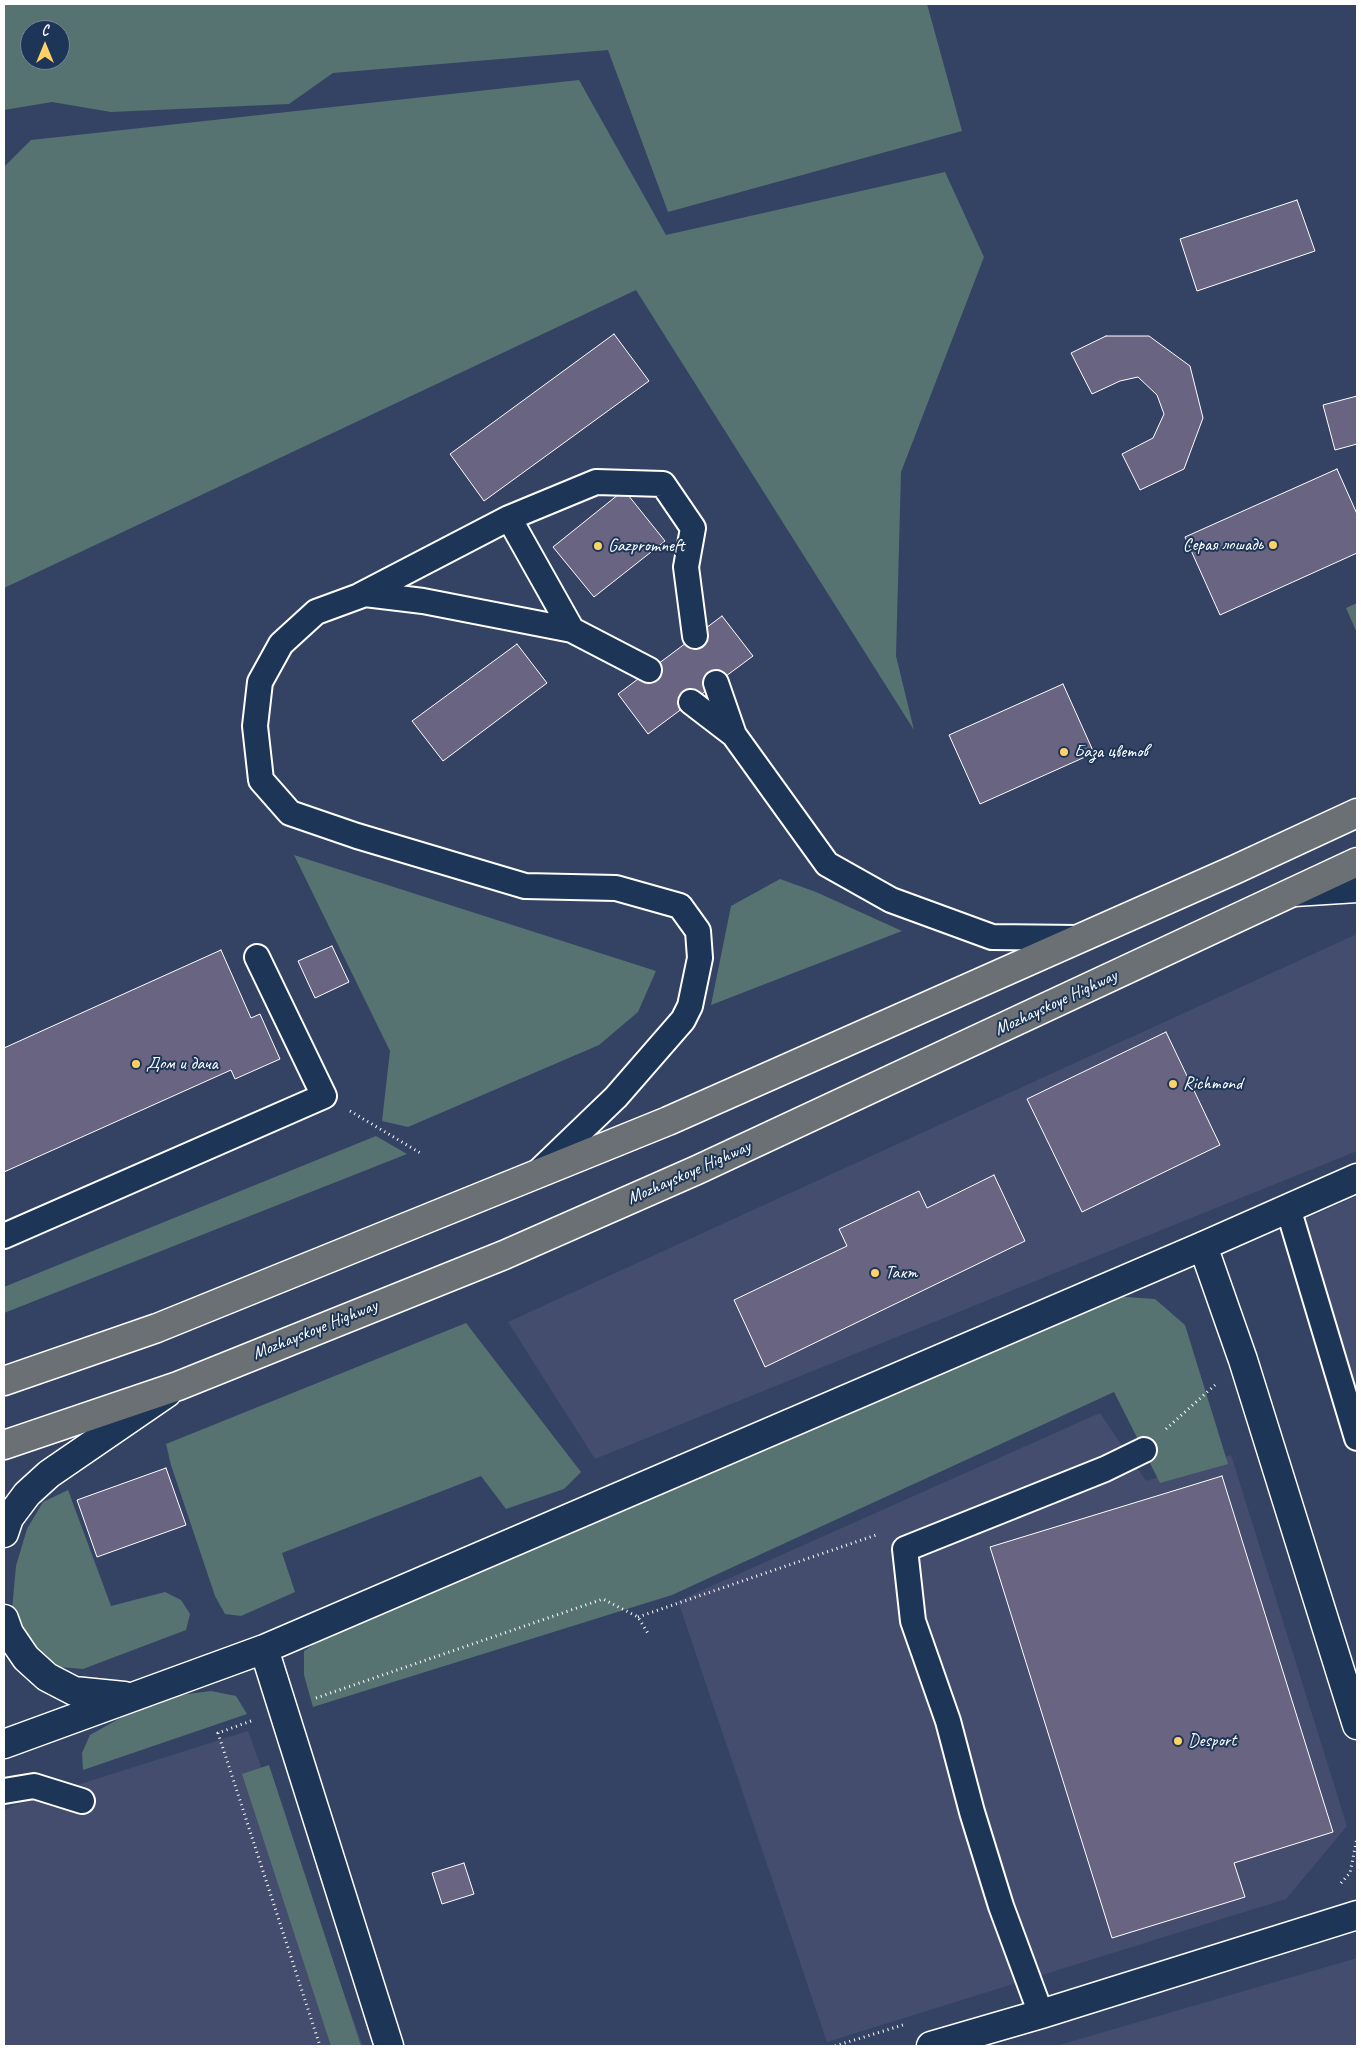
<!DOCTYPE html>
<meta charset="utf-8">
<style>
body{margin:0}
#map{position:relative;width:1361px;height:2050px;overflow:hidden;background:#344364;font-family:Caveat,sans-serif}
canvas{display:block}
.frame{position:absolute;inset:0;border:5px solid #fff;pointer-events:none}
.north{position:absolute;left:20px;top:20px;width:50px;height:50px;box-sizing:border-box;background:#1d3557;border:1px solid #77869a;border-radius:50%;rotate:0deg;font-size:14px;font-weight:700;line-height:20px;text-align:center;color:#fff}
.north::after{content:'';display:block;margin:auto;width:18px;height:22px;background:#ffd166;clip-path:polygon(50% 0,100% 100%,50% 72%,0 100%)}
</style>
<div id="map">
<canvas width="1361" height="2050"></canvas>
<div class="frame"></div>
<div class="north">С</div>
</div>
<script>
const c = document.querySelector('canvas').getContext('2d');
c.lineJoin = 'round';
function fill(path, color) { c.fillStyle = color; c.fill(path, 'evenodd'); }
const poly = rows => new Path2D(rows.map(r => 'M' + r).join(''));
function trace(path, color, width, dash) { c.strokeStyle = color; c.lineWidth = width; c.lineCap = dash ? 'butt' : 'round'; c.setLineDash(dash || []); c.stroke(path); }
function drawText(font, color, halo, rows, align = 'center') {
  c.font = font + ' Caveat,sans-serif'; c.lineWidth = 4; c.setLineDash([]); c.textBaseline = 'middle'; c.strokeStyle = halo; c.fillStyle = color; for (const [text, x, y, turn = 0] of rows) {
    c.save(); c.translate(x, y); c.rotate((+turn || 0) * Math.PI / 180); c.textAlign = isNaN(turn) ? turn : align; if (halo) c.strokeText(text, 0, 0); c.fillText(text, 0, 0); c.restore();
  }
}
fill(poly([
 [1357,934,1357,1151,595,1459,508,1322],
 [1357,1196,1357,1397,1305,1219],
 [1100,1413,1146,1481,1231,1455,1347,1826,1286,1899,827,2042,678,1601],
 [248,1731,363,2046,4,2046,4,1811,14,1805],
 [1357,1958,1357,2046,1056,2046]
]), '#444d6d');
fill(poly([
 [4,4,927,4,962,131,668,212,608,50,333,73,289,104,111,112,52,102,4,110],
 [30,30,60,30,60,60,30,60],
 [579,80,666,235,945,172,984,257,901,472,896,656,914,730,636,290,4,588,4,167,31,140],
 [1357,603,1357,633,1346,608],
 [294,855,656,971,638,1012,599,1045,408,1127,382,1121,390,1051],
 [780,879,816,892,902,931,711,1005,731,906],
 [376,1136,407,1154,4,1313,4,1287],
 [1111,1296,1155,1299,1185,1325,1228,1464,1160,1483,1114,1392,672,1595,313,1707,304,1675,304,1651,328,1635],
 [466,1323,581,1472,564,1489,506,1509,481,1476,282,1553,295,1592,241,1616,225,1614,215,1596,171,1465,166,1444],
 [68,1490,111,1606,165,1592,181,1600,190,1614,186,1630,83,1669,46,1666,21,1637,12,1610,16,1566,27,1529,43,1502],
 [211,1691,236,1696,247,1714,83,1770,82,1753,90,1735,124,1716,180,1695],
 [269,1765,361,2046,331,2046,242,1774]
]), '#567371');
const building = poly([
 [1297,200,1315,251,1197,291,1180,239,1297,200],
 [614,334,649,381,484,501,450,454,614,334],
 [1106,336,1149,336,1190,366,1203,418,1184,469,1140,490,1122,454,1153,438,1164,414,1157,395,1138,377,1120,381,1092,394,1071,353,1106,336],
 [1357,396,1357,444,1335,450,1323,405,1357,396],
 [1337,469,1357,514,1357,553,1220,615,1185,537,1337,469],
 [624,490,665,541,594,597,553,547,624,490],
 [722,616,753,656,648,734,618,694,722,616],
 [517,644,547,683,443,761,412,721,517,644],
 [1063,684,1094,753,980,804,949,735,1063,684],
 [332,946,349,982,315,998,298,961,332,946],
 [221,950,251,1018,260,1014,280,1059,235,1079,231,1070,4,1172,4,1048,221,950],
 [1166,1032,1220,1145,1082,1212,1027,1099,1166,1032],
 [994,1175,1025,1241,765,1367,734,1300,847,1246,839,1229,919,1191,927,1208,994,1175],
 [166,1468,186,1525,97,1557,77,1500,166,1468],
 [1222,1476,1333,1832,1234,1863,1245,1897,1112,1938,990,1547,1222,1476],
 [464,1863,474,1894,442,1904,432,1873,464,1863]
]);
fill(building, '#686481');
trace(building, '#fff', 1);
const service = poly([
 [509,518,572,630],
 [361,595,509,518,596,482,663,484,693,528,686,567,695,636],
 [716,683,734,735],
 [691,702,734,735,827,864,891,900,992,937,1079,938],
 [537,1173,616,1097,683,1020,690,1006,700,958,698,931,680,906,616,888,525,886,357,836,290,813,261,780,255,726,260,682,281,644,316,612,365,594,423,601,572,630,649,670],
 [1288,1208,1357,1438],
 [4,1236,324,1096,257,957],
 [4,1791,34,1786,82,1801],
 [1041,2014,1001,1906,972,1812,948,1721,913,1621,905,1549,1105,1469,1144,1450]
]);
const minor = poly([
 [1294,892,1357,888],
 [1203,1246,1243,1360,1357,1725],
 [4,1533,9,1518,27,1494,49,1474,167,1393],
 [4,1619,9,1633,26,1658,47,1677,74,1691,124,1696],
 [264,1649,389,2046],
 [4,1744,264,1649,1203,1246,1357,1178],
 [931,2046,1041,2014,1357,1915]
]);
const primary = poly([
 [4,1381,157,1328,668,1121,1234,870,1357,813],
 [4,1445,178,1386,504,1255,697,1170,1357,862]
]);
trace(service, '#fff', 28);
trace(minor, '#fff', 31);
trace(primary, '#fff', 31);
trace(poly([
 [350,1111,422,1154],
 [1166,1429,1215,1385],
 [638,1617,876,1535],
 [316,1698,603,1599,638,1617,649,1635],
 [251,1721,218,1733,320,2046],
 [1341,1883,1350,1873,1357,1838],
 [835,2046,903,2025]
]), '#fff', 3, [1, 4]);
trace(service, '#1d3557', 24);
trace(minor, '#1d3557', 28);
trace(primary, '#6a7074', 28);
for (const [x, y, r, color] of [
 [1273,545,5,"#ffd166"],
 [598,546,5,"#ffd166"],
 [1064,752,5,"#ffd166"],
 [136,1064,5,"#ffd166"],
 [1173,1084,5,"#ffd166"],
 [875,1273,5,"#ffd166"],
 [1178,1741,5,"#ffd166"]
]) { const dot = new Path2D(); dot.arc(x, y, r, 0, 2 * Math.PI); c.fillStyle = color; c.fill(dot); trace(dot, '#1d3557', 2); }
drawText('18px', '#fff', '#1d3557', [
 ["Серая лошадь",1263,545,"right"],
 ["Gazpromneft",608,546],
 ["База цветов",1074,752],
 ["Дом и дача",146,1064],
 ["Richmond",1183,1084],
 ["Такт",885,1273],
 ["Desport",1188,1741]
], 'left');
drawText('18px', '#fff', '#1d3557', [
 ["Mozhayskoye Highway",1056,1003,-25],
 ["Mozhayskoye Highway",689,1173,-24],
 ["Mozhayskoye Highway",315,1330,-22]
]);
</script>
